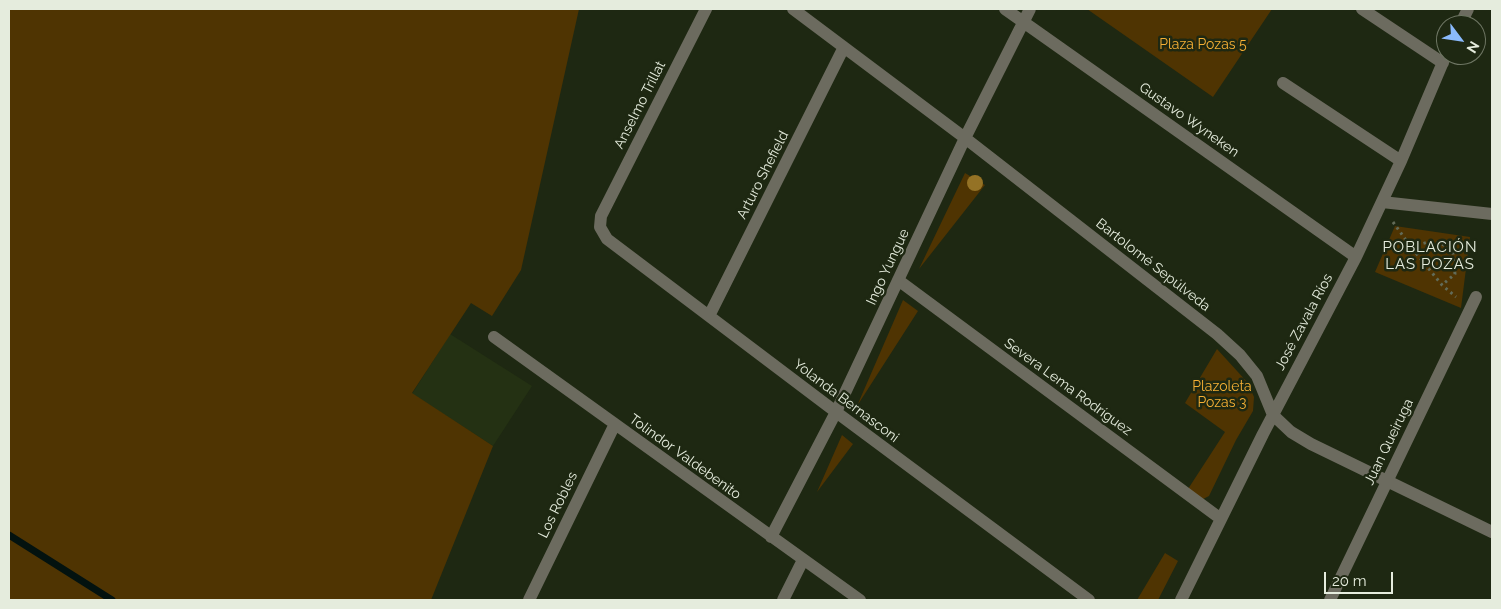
<!DOCTYPE html>
<meta charset="utf-8">
<style>
body{margin:0}
#map{position:relative;width:1501px;height:609px;overflow:hidden;background:#1e2812;font-family:Raleway,sans-serif}
canvas{display:block}
.frame{position:absolute;inset:0;border:10px solid #e5ecdd;pointer-events:none}
.north{position:absolute;left:1436px;top:15px;width:50px;height:50px;box-sizing:border-box;background:#1e2812;border:1px solid #6e7663;border-radius:50%;rotate:121deg;font-size:14px;font-weight:700;line-height:20px;text-align:center;color:#e5ecdd}
.north::after{content:'';display:block;margin:auto;width:18px;height:22px;background:#8abafc;clip-path:polygon(50% 0,100% 100%,50% 72%,0 100%)}
.scale{position:absolute;left:1324px;top:572px;width:69px;height:22px;box-sizing:border-box;border:2px solid #e5ecdd;border-top:0;padding-left:6px;font-size:15px;line-height:18px;white-space:nowrap;color:#e5ecdd;-webkit-text-stroke:4px #1e2812;paint-order:stroke}
</style>
<div id="map">
<canvas width="1501" height="609"></canvas>
<div class="frame"></div>
<div class="north">N</div>
<div class="scale">20 m</div>
</div>
<script>
const c = document.querySelector('canvas').getContext('2d');
c.lineJoin = 'round';
function fill(path, color) { c.fillStyle = color; c.fill(path, 'evenodd'); }
const poly = rows => new Path2D(rows.map(r => 'M' + r).join(''));
function trace(path, color, width, dash) { c.strokeStyle = color; c.lineWidth = width; c.lineCap = dash ? 'butt' : 'round'; c.setLineDash(dash || []); c.stroke(path); }
function drawText(font, color, halo, rows, align = 'center') {
  c.font = font + ' Raleway,sans-serif'; c.lineWidth = 5; c.setLineDash([]); c.textBaseline = 'middle'; c.strokeStyle = halo; c.fillStyle = color; for (const [text, x, y, turn = 0] of rows) {
    c.save(); c.translate(x, y); c.rotate((+turn || 0) * Math.PI / 180); c.textAlign = isNaN(turn) ? turn : align; if (halo) c.strokeText(text, 0, 0); c.fillText(text, 0, 0); c.restore();
  }
}
fill(poly([
 [450,334,532,386,493,446,412,394]
]), '#243113');
fill(poly([
 [9,9,579,9,521,270,492,316,471,303,412,393,493,446,431,600,9,600],
 [1087,9,1272,9,1213,97],
 [965,173,985,185,919,269],
 [1395,226,1470,237,1461,308,1375,272],
 [903,300,918,311,857,406],
 [1217,349,1248,383,1254,397,1253,411,1236,440,1209,496,1203,499,1188,489,1225,432,1185,403],
 [842,435,853,444,817,492],
 [1165,553,1178,561,1158,600,1137,600]
]), '#4f3402');
trace(poly([
 [9,535,112,600]
]), '#03120f', 7);
trace(poly([
 [1393,222,1411,247,1442,285,1456,297],
 [1411,247,1428,242,1441,243,1453,253,1455,274,1442,285]
]), '#626b58', 3, [2.5, 4]);
trace(poly([
 [706,9,601,216,600,227,607,239,836,412,1089,600],
 [793,9,965,138,1217,334,1240,355,1257,376,1273,415,1291,432,1311,444,1492,532],
 [1005,9,1356,257],
 [1362,9,1443,63],
 [1460,25,1468,9],
 [1283,83,1401,161],
 [1382,202,1492,214],
 [898,280,1221,519],
 [709,316,844,47],
 [494,337,860,600],
 [771,537,836,412,965,138,1030,9],
 [529,600,615,424],
 [783,600,803,560],
 [1181,600,1263,434,1356,257,1401,161,1446,55],
 [1330,600,1476,297]
]), '#6c6b5f', 12);
c.fillStyle = '#947225';
for (const [x, y] of [
 [975,183]
]) { c.beginPath(); c.arc(x, y, 8, 0, 2 * Math.PI); c.fill(); }
drawText('14px', '#f5af34', '#1e2812', [
 ["Plaza Pozas 5",1203,45],
 ["Plazoleta",1222,387],
 ["Pozas 3",1222,403]
]);
drawText('14px', '#e5ecdd', '#1e2812', [
 ["Anselmo Trillat",640,105,-63],
 ["Gustavo Wyneken",1189,120,35],
 ["Arturo Shefield",763,175,-63],
 ["Bartolomé Sepúlveda",1153,265,38],
 ["Ingo Yungue",888,267,-65],
 ["José Zavala Ríos",1304,322,-62],
 ["Severa Lema Rodríguez",1068,387,36],
 ["Yolanda Bernasconi",846,401,37],
 ["Juan Queiruga",1389,442,-64],
 ["Tolindor Valdebenito",685,457,36],
 ["Los Robles",558,505,-64]
]);
c.letterSpacing = '1px';
drawText('15px', '#e5ecdd', '#1e2812', [
 ["POBLACIÓN",1430,247],
 ["LAS POZAS",1430,264]
]);
c.letterSpacing = '0px';
</script>
